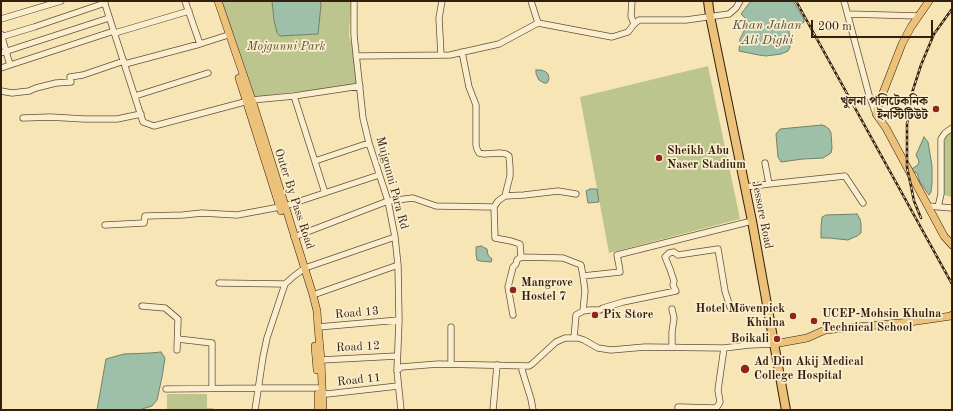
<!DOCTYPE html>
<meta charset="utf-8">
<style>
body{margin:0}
#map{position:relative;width:953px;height:411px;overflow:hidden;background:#f7e5b5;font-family:"Old Standard TT",serif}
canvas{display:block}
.frame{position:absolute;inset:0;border:2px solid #341f0e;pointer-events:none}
.scale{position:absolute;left:811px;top:20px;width:122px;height:18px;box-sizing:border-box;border:2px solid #341f0e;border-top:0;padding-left:5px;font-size:12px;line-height:14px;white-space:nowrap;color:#341f0e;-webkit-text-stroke:3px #faeecf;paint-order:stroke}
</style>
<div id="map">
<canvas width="953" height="411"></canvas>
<div class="frame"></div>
<div class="scale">200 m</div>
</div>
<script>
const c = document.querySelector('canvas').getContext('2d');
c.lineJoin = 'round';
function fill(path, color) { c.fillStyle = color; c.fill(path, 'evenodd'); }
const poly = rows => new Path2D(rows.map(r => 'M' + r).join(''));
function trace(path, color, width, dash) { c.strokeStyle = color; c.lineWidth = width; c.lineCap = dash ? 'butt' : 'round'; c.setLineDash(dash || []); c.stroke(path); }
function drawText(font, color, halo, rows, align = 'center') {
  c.font = font + ' "Old Standard TT","Noto Serif Bengali",serif'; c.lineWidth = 3.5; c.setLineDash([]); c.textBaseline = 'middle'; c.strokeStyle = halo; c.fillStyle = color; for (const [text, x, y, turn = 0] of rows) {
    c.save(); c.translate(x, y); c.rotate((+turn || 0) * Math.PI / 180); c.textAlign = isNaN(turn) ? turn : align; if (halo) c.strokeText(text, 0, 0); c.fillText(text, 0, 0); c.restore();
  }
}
fill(poly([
 [219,1,351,1,349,36,355,56,357,85,252,97],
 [708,66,740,219,609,253,580,97],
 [952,130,952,197,944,195,944,142,948,133],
 [167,394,207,394,207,408,213,408,213,410,167,410]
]), '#bcc58d');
const water = poly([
 [272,1,320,1,321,5,318,34,280,36,277,33,274,20,272,1],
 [751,1,793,1,804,19,804,22,802,24,793,27,789,31,790,47,788,51,781,54,766,56,759,55,739,51,740,39,746,27,747,20,741,14,751,1],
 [536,70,541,70,546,72,548,74,549,79,547,83,544,83,539,80,536,74,536,70],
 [822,125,825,126,829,129,831,133,832,148,831,153,823,158,803,159,781,162,778,157,776,134,780,129,822,125],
 [924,137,928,142,932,166,932,183,931,192,929,195,920,182,917,173,910,170,918,165,919,161,916,155,924,137],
 [590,189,597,189,599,202,588,203,586,191,590,189],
 [857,214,860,219,861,224,861,233,857,236,848,240,829,238,821,238,821,227,822,217,826,215,857,214],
 [481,246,487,249,488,255,492,259,491,262,480,261,477,260,476,254,476,247,481,246],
 [161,352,165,358,162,377,157,400,152,406,142,409,142,410,97,410,106,359,124,354,150,353,161,352]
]);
fill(water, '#9ec0a8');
trace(water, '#74806a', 1);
const minor = poly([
 [104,1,143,122,154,126,252,100,294,96,360,86],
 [185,1,200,44],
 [354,1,354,35,363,118,369,143,388,201,395,237,398,265,399,320,397,371,401,410],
 [531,1,538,23],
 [632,1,631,16,634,24],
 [844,1,869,95,876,114],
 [848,14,919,16],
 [1,19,61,1],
 [115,33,189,11],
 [1,34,10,65],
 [1,37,34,27,105,3],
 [462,52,469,87,476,105,476,145,477,149,479,153,484,154,500,153,506,154,509,156,510,168,510,176,505,196],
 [1,53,109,18],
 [441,55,439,18,442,1],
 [356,56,450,55,499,44,538,23,612,37,628,32,634,24,639,20,686,20,729,14,736,8,740,1],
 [125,64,200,44,225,36],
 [1,68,114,31],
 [1,91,12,93,29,91,36,88,56,83,71,82,70,77,83,75,124,61],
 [135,96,208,73],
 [294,96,325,193],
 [23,118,50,117,84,119,117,119,141,114],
 [315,161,369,143],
 [769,184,845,176,863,203],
 [745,187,769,184,765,163],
 [285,206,379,175],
 [928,206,952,208],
 [494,207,498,201,505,196,524,195,558,191,576,194],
 [938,207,941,194,941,139,945,133,952,128],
 [105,225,144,223,145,216,183,215,202,213,237,215,280,207],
 [294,237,388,201,413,198,436,206,494,207,495,238,511,241,520,244,521,257,563,258,581,265,583,276,620,272,619,265,617,255,752,221],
 [583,276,585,291,583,311,590,310,600,310,603,308,623,302,676,291,673,285,674,281,670,269,665,257,669,253,674,252,678,255,718,249,725,291,730,307],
 [219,283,285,284,294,276,305,268,395,237],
 [313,295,398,265],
 [142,306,165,308,178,319,177,350],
 [513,315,508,287,513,267,516,264,517,260,521,257],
 [318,327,399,320],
 [451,327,451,364],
 [574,338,576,315,583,311],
 [178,339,212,343,212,388],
 [672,347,672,332,674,318,672,309],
 [321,360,397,356],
 [523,366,522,370,531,399,533,410],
 [397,371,401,367,438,364,529,366,532,364,556,342,565,338,578,338,584,340,598,348,611,350,645,347,724,348,749,345,774,344],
 [166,389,258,388,318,388],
 [322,393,327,394,398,386],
 [255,410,263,357,267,338,285,284],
 [493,410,497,365],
 [678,410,678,407,680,407,714,408],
 [713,410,714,408,717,407,720,402,718,390,724,348]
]);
const major = poly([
 [218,1,252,100,313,295,317,311,318,327,321,360,323,410],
 [929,1,911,27,902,44,879,103,876,114,886,128,944,236,952,245],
 [239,78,281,211],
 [774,344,807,338,825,330,910,322,951,316,952,315],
 [315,346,317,370],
 [318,394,318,410]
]);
const highway = poly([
 [708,1,710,16,752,221,786,410]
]);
trace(minor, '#655038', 7);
trace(major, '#341f0e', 8);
trace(highway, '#341f0e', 10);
trace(minor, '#faeecf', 5.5);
trace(major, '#ecc27a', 7);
trace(highway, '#ecc27a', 8);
const rail = poly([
 [796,1,952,284],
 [921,218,914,201,907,167,907,124,912,93,921,65,934,34,952,9]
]);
trace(rail, '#341f0e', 2.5);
trace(rail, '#faeecf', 1, [3]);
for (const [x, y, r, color] of [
 [936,109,4,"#8f2418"],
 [659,158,4,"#8f2418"],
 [513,290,4,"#8f2418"],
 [595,315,4,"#8f2418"],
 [793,316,4,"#8f2418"],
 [814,321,4,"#8f2418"],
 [777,339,4,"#8f2418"],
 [745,369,5,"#8f2418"]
]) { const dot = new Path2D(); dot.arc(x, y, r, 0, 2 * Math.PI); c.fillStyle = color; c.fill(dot); trace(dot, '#faeecf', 1.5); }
drawText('italic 12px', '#5d5134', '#faeecf', [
 ["Mojgunni Park",286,47]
]);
drawText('bold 12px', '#341f0e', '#faeecf', [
 ["খুলনা পলিটেকনিক",928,102,"right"],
 ["ইনস্টিটিউট",928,116,"right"],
 ["Sheikh Abu",667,151],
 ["Naser Stadium",667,165],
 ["Mangrove",521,283],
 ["Hostel 7",521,297],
 ["Hotel Mövenpick",785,309,"right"],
 ["Khulna",785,323,"right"],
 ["UCEP-Mohsin Khulna",822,314],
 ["Technical School",822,328],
 ["Pix Store",603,315],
 ["Boikali",769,339,"right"],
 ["Ad Din Akij Medical",754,362],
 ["College Hospital",754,376]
], 'left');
drawText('12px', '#341f0e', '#faeecf', [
 ["Mujgunni Para Rd",392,183,75],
 ["Outer By Pass Road",294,199,72],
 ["Jessore Road",762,215,79],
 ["Road 13",357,313,-5],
 ["Road 12",358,347,-3],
 ["Road 11",359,380,-6]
]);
drawText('italic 13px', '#544f3c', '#faeecf', [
 ["Khan Jahan",767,26],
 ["Ali Dighi",767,41]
]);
</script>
